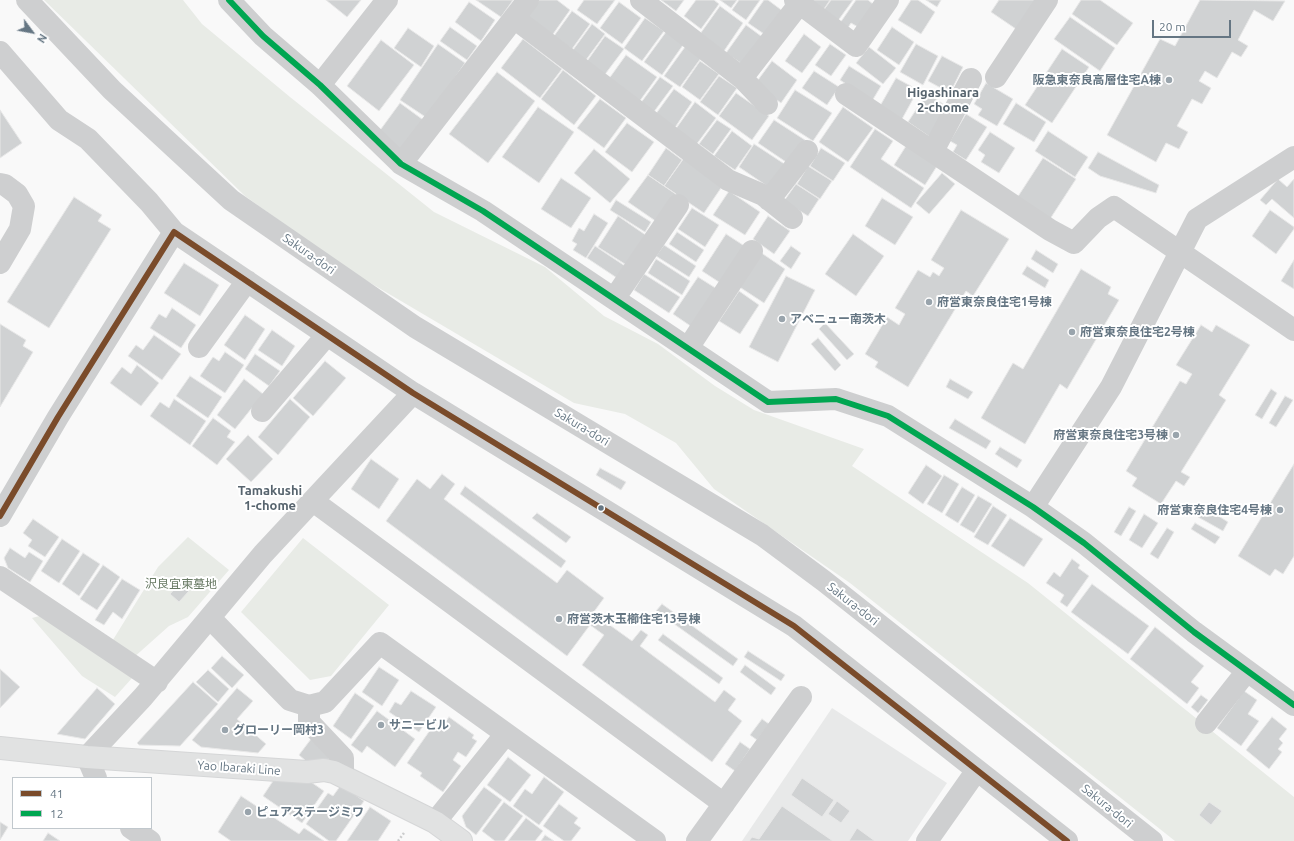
<!DOCTYPE html>
<meta charset="utf-8">
<style>
body{margin:0}
#map{position:relative;width:1294px;height:841px;overflow:hidden;background:#f9f9f9;font-family:Ubuntu,sans-serif}
canvas{display:block}
.legend{position:absolute;left:12px;top:777px;width:140px;height:52px;box-sizing:border-box;background:#fff;border:1px solid #c1c8cd;margin:0;padding:5px 7px;list-style:none;font-size:12px;color:#657683}
.legend li{display:flex;align-items:center;gap:8px;height:20px}
.legend b{width:20px;border:1px solid #c1c8cd}
.north{position:absolute;left:12px;top:12px;width:40px;height:40px;-webkit-text-stroke:3px #fff;paint-order:stroke;rotate:122deg;font-size:11px;font-weight:700;line-height:16px;text-align:center;color:#657683}
.north::after{content:'';display:block;margin:auto;width:14px;height:18px;background:#657683;clip-path:polygon(50% 0,100% 100%,50% 72%,0 100%)}
.scale{position:absolute;left:1152px;top:20px;width:79px;height:18px;box-sizing:border-box;border:2px solid #657683;border-top:0;padding-left:5px;font-size:12px;line-height:14px;white-space:nowrap;color:#657683;-webkit-text-stroke:3px #fff;paint-order:stroke}
</style>
<div id="map">
<canvas width="1294" height="841"></canvas>
<ul class="legend">
<li><b style="height:5px;background:#7a4b2a"></b>41</li>
<li><b style="height:5px;background:#00a651"></b>12</li>
</ul>
<div class="north">N</div>
<div class="scale">20 m</div>
</div>
<script>
const c = document.querySelector('canvas').getContext('2d');
c.lineJoin = 'round';
function fill(path, color) { c.fillStyle = color; c.fill(path, 'evenodd'); }
const poly = rows => new Path2D(rows.map(r => 'M' + r).join(''));
function trace(path, color, width, dash) { c.strokeStyle = color; c.lineWidth = width; c.lineCap = dash ? 'butt' : 'round'; c.setLineDash(dash || []); c.stroke(path); }
function drawText(font, color, halo, rows, align = 'center') {
  c.font = font + ' Ubuntu,"Noto Sans JP",sans-serif'; c.lineWidth = 4; c.setLineDash([]); c.textBaseline = 'middle'; c.strokeStyle = halo; c.fillStyle = color; for (const [text, x, y, turn = 0] of rows) {
    c.save(); c.translate(x, y); c.rotate((+turn || 0) * Math.PI / 180); c.textAlign = isNaN(turn) ? turn : align; if (halo) c.strokeText(text, 0, 0); c.fillText(text, 0, 0); c.restore();
  }
}
fill(poly([
 [832,708,947,783,908,841,742,841]
]), '#e8e9e9');
fill(poly([
 [44,0,183,0,202,24,290,97,434,212,545,267,604,316,658,344,715,386,754,410,864,449,852,466,1028,583,1294,797,1294,841,1175,841,850,583,714,489,676,443,625,414,574,403,345,268,245,196],
 [188,537,229,570,188,617,169,626,132,659,111,643,158,567],
 [303,538,389,605,331,676,310,680,241,612],
 [47,614,133,677,115,697,82,676,32,618]
]), '#e8ebe6');
const building = poly([
 [326,0,361,0,347,17,326,0],
 [476,0,513,0,501,17,476,0],
 [539,0,557,0,570,10,551,37,526,18,539,0],
 [584,0,615,0,597,24,577,10,584,0],
 [661,0,684,0,676,11,661,0],
 [696,0,714,0,719,4,701,29,684,16,696,0],
 [720,0,737,0,731,8,720,0],
 [739,0,760,0,746,20,732,10,739,0],
 [764,0,768,0,784,12,767,36,748,23,764,0],
 [811,0,830,0,824,9,811,0],
 [831,0,853,0,837,22,823,11,831,0],
 [856,0,868,0,874,5,858,27,851,23,847,29,840,23,856,0],
 [911,0,918,0,935,12,921,34,898,20,911,0],
 [926,0,941,0,937,7,926,0],
 [999,0,1036,0,1016,29,991,12,999,0],
 [1081,0,1100,0,1133,23,1117,45,1072,14,1081,0],
 [1200,0,1285,1,1273,21,1254,10,1238,40,1248,46,1241,57,1232,52,1217,78,1205,71,1199,81,1211,88,1202,104,1192,99,1177,126,1188,132,1179,149,1166,143,1156,162,1107,135,1160,39,1175,46,1200,0],
 [469,2,495,20,481,41,455,22,469,2],
 [619,2,641,18,622,44,600,28,619,2],
 [720,6,743,23,724,51,700,34,720,6],
 [572,11,590,24,572,49,554,36,572,11],
 [1070,17,1115,48,1100,71,1054,39,1070,17],
 [645,18,664,31,642,61,624,48,645,18],
 [592,24,605,34,583,64,570,54,592,24],
 [746,25,765,39,745,66,726,53,746,25],
 [450,27,477,46,467,60,440,41,450,27],
 [892,27,914,42,899,65,877,50,892,27],
 [408,28,434,46,421,67,394,48,408,28],
 [666,32,683,45,662,75,644,62,666,32],
 [804,34,821,47,802,73,785,61,804,34],
 [605,36,624,49,603,77,585,64,605,36],
 [523,39,562,69,540,98,501,68,523,39],
 [381,40,414,65,379,111,347,86,381,40],
 [438,44,465,63,427,118,400,100,438,44],
 [830,44,846,55,831,76,815,65,830,44],
 [916,44,938,56,923,85,900,72,916,44],
 [685,47,701,58,680,87,664,76,685,47],
 [869,47,896,68,883,84,856,63,869,47],
 [1062,49,1089,67,1052,123,1025,105,1062,49],
 [626,55,657,77,639,102,608,80,626,55],
 [942,56,963,67,950,93,928,81,942,56],
 [700,61,719,74,700,100,682,87,700,61],
 [772,61,797,80,781,103,755,84,772,61],
 [849,66,881,86,872,101,840,80,849,66],
 [563,70,596,96,574,125,541,99,563,70],
 [814,71,839,87,827,105,802,88,814,71],
 [497,72,535,101,488,163,449,134,497,72],
 [719,76,737,88,718,115,700,102,719,76],
 [660,77,673,86,653,113,640,104,660,77],
 [896,78,918,90,902,119,880,106,896,78],
 [986,83,1013,99,997,126,978,115,982,109,974,104,986,83],
 [674,89,692,102,674,129,655,115,674,89],
 [795,90,832,113,813,141,777,118,795,90],
 [736,93,769,116,752,140,719,116,736,93],
 [927,93,949,108,930,137,908,122,927,93],
 [600,99,626,118,604,148,577,128,600,99],
 [695,102,716,118,696,145,675,130,695,102],
 [400,103,426,122,404,152,378,133,400,103],
 [1016,103,1046,122,1034,142,1003,124,1016,103],
 [538,107,574,132,539,183,502,157,538,107],
 [843,107,873,128,848,162,819,142,843,107],
 [0,110,22,143,0,158,0,110],
 [966,114,987,127,966,160,953,152,957,145,950,141,966,114],
 [717,120,731,129,713,154,699,144,717,120],
 [774,120,805,140,789,164,758,143,774,120],
 [627,123,654,142,632,172,605,152,627,123],
 [875,129,893,141,881,159,924,188,911,208,850,167,875,129],
 [732,131,752,146,735,170,714,156,732,131],
 [1048,131,1088,157,1075,177,1035,151,1048,131],
 [990,132,1015,148,999,173,981,162,985,155,978,150,990,132],
 [754,144,786,165,770,188,739,167,754,144],
 [906,146,937,166,925,185,894,165,906,146],
 [666,148,682,160,664,186,648,175,666,148],
 [821,148,845,163,833,181,810,166,821,148],
 [594,149,630,179,610,203,574,173,594,149],
 [1098,152,1159,185,1156,193,1100,176,1088,168,1098,152],
 [684,158,723,185,704,213,664,186,684,158],
 [1043,158,1076,179,1050,219,1017,198,1043,158],
 [808,166,832,181,820,199,797,184,808,166],
 [942,173,955,184,929,214,916,203,942,173],
 [648,175,676,194,657,222,628,202,648,175],
 [561,178,591,198,571,228,541,209,561,178],
 [1278,179,1287,187,1294,179,1294,218,1272,199,1266,205,1260,200,1278,179],
 [796,184,819,199,808,216,784,201,796,184],
 [729,191,760,212,745,235,713,215,729,191],
 [74,197,102,215,98,221,111,229,49,328,7,302,74,197],
 [882,198,913,217,895,245,865,226,882,198],
 [616,200,651,222,645,232,610,210,616,200],
 [692,208,719,225,705,247,678,229,692,208],
 [961,210,1009,239,973,296,966,291,908,387,875,367,878,362,865,354,887,317,899,325,905,314,895,308,918,270,930,277,933,272,939,276,944,268,931,260,961,210],
 [1270,210,1294,227,1294,229,1276,254,1252,236,1270,210],
 [594,214,608,223,586,258,573,250,577,244,572,241,579,228,584,231,594,214],
 [618,216,647,236,628,266,598,247,618,216],
 [768,216,790,231,774,254,753,239,768,216],
 [677,232,704,250,696,262,669,244,677,232],
 [726,234,746,247,722,284,702,271,726,234],
 [853,234,884,256,856,296,825,274,853,234],
 [664,245,696,266,689,277,656,256,664,245],
 [595,246,625,266,617,278,587,258,595,246],
 [791,246,801,253,791,269,780,261,791,246],
 [1036,250,1058,264,1053,273,1031,259,1036,250],
 [760,252,785,269,764,303,738,286,760,252],
 [656,259,690,281,682,295,648,273,656,259],
 [1294,260,1294,289,1281,281,1294,260],
 [184,263,219,285,200,316,164,293,184,263],
 [1027,266,1049,280,1045,288,1022,274,1027,266],
 [1081,269,1111,287,1108,294,1119,300,1067,389,1060,384,1025,444,981,418,1013,363,1023,369,1081,269],
 [644,274,680,297,669,313,634,290,644,274],
 [786,276,815,290,778,362,749,347,786,276],
 [698,277,717,289,692,327,673,314,698,277],
 [739,291,759,305,740,334,719,321,739,291],
 [172,308,196,325,181,348,150,328,159,314,166,318,172,308],
 [245,315,265,329,245,360,224,345,245,315],
 [825,323,854,354,847,360,819,329,825,323],
 [0,324,26,340,23,346,33,352,0,407,0,324],
 [1201,325,1212,332,1216,325,1250,345,1219,395,1226,400,1181,472,1190,477,1184,486,1176,481,1161,504,1132,486,1137,478,1126,471,1180,381,1186,384,1192,374,1176,365,1201,325],
 [272,330,295,346,282,366,258,350,272,330],
 [154,335,181,354,162,380,128,356,136,345,143,350,154,335],
 [818,338,841,365,835,371,811,344,818,338],
 [225,352,244,365,225,393,200,376,213,357,219,361,225,352],
 [255,354,280,371,269,386,245,369,255,354],
 [325,361,346,378,313,416,293,398,325,361],
 [137,365,159,383,141,406,110,383,122,367,131,374,137,365],
 [190,376,222,397,208,418,176,396,190,376],
 [244,379,263,394,235,429,217,415,244,379],
 [950,379,973,392,968,399,946,387,950,379],
 [1271,389,1277,393,1262,419,1255,415,1271,389],
 [1285,396,1293,400,1276,427,1269,423,1285,396],
 [174,399,206,421,190,445,150,416,160,402,169,408,174,399],
 [290,399,310,417,278,455,258,437,290,399],
 [213,418,231,431,227,437,235,442,217,465,192,446,213,418],
 [955,419,991,441,986,449,949,428,955,419],
 [248,435,273,459,251,482,226,459,248,435],
 [1000,447,1022,460,1017,468,995,454,1000,447],
 [371,459,399,479,379,509,351,489,371,459],
 [1294,464,1294,556,1283,574,1275,569,1270,576,1238,556,1294,464],
 [926,465,942,476,923,504,908,493,926,465],
 [600,468,626,482,621,490,596,475,600,468],
 [442,474,455,484,444,499,557,583,567,570,604,598,593,613,632,641,641,630,648,635,640,646,715,702,724,690,736,699,728,710,742,721,712,762,582,665,604,635,590,625,567,656,386,521,417,479,430,489,442,474],
 [944,475,959,484,942,513,927,504,944,475],
 [465,486,566,561,561,568,460,494,465,486],
 [962,487,975,495,958,523,945,515,962,487],
 [978,496,992,504,974,533,960,525,978,496],
 [993,506,1007,515,988,545,974,537,993,506],
 [1129,507,1136,511,1121,536,1114,532,1129,507],
 [1204,507,1228,522,1223,531,1198,517,1204,507],
 [537,513,571,537,566,543,532,518,537,513],
 [1144,514,1158,523,1142,548,1129,540,1144,514],
 [1010,518,1043,539,1024,567,991,546,1010,518],
 [33,519,59,537,45,557,28,546,32,540,23,533,33,519],
 [1195,523,1220,537,1215,544,1191,529,1195,523],
 [1167,528,1174,532,1158,559,1150,554,1167,528],
 [62,539,80,551,59,583,41,571,62,539],
 [10,548,25,558,29,552,43,561,30,582,8,568,4,558,10,548],
 [83,553,100,564,79,596,62,584,83,553],
 [1072,559,1080,565,1078,568,1089,576,1067,607,1060,602,1064,595,1046,583,1054,572,1060,577,1072,559],
 [103,565,120,577,97,610,80,599,103,565],
 [122,579,140,590,122,619,113,612,104,625,95,620,122,579],
 [180,583,189,591,179,602,170,594,180,583],
 [1092,584,1149,626,1128,654,1071,612,1092,584],
 [662,604,738,659,733,666,656,611,662,604],
 [1155,627,1204,666,1191,682,1199,688,1187,704,1130,659,1155,627],
 [663,634,723,678,719,684,658,640,663,634],
 [748,651,785,675,781,681,744,657,748,651],
 [222,656,244,675,232,688,211,668,222,656],
 [745,665,776,688,771,695,740,672,745,665],
 [379,667,399,680,382,706,362,692,379,667],
 [0,669,20,687,0,708,0,669],
 [208,670,229,689,218,702,196,682,208,670],
 [193,682,218,704,180,746,139,745,137,743,193,682],
 [97,688,115,704,85,739,57,734,97,688],
 [237,688,253,701,237,719,266,744,258,753,201,747,192,740,237,688],
 [411,691,436,707,419,732,389,712,395,702,401,705,411,691],
 [1244,691,1257,700,1248,714,1259,721,1241,746,1217,728,1244,691],
 [355,693,374,706,351,739,333,726,355,693],
 [1201,695,1208,700,1198,713,1191,707,1201,695],
 [377,711,415,739,395,767,367,746,362,753,351,745,377,711],
 [449,717,474,735,472,738,477,741,466,757,458,752,453,760,461,766,443,792,420,776,422,773,407,763,433,726,439,731,449,717],
 [1272,717,1287,729,1279,739,1283,743,1278,749,1282,752,1269,769,1246,750,1272,717],
 [762,719,769,724,757,740,750,735,762,719],
 [311,739,332,755,325,763,306,761,299,755,311,739],
 [740,742,750,749,735,771,725,764,740,742],
 [508,757,531,775,510,802,487,785,508,757],
 [544,777,564,792,539,825,513,806,525,789,532,794,544,777],
 [275,778,308,780,324,791,302,823,263,796,275,778],
 [802,778,834,800,822,817,791,795,802,778],
 [341,785,364,801,336,841,329,841,306,824,328,793,333,796,341,785],
 [484,787,502,800,476,835,466,827,462,816,484,787],
 [241,796,299,834,304,828,324,841,231,841,218,832,241,796],
 [837,801,850,811,841,823,828,814,837,801],
 [504,802,523,816,504,841,495,841,482,831,504,802],
 [1209,802,1222,811,1211,825,1199,815,1209,802],
 [559,804,578,818,574,823,581,828,571,841,564,841,543,826,559,804],
 [782,806,833,841,749,841,752,837,759,839,782,806],
 [370,807,391,821,378,841,347,841,370,807],
 [526,818,543,831,535,841,508,841,526,818],
 [0,822,8,827,0,840,0,822],
 [857,828,875,841,849,841,857,828],
 [48,833,60,841,43,841,48,833],
 [545,835,554,841,541,841,545,835]
]);
fill(building, '#d0d2d3');
trace(building, '#e8e8e8', 1);
const major = poly([
 [0,748,87,757,307,772,324,770,334,772,435,822,461,841]
]);
trace(major, '#d5d6d7', 24);
trace(poly([
 [398,841,404,833]
]), '#cbcccd', 2.5, [2, 2]);
trace(poly([
 [27,0,112,90,231,200,415,327,762,535,824,581,1152,841],
 [229,0,263,36,320,85,401,164,483,211,768,402,836,399,888,416,1033,507,1084,543,1194,632,1294,705],
 [641,0,742,78,767,104],
 [795,0,856,46,888,0],
 [514,18,728,180,763,195,792,218],
 [0,52,59,120,88,139,149,202,174,232],
 [996,77,1047,0],
 [742,78,800,3],
 [320,85,387,0],
 [846,94,1050,230,1074,243,1098,218,1114,207,1294,330],
 [933,151,971,79],
 [401,164,528,0],
 [0,184,5,185,17,194,24,206,20,229,0,263],
 [769,200,807,151],
 [614,299,678,205],
 [199,347,247,281],
 [688,348,752,251],
 [262,411,327,335],
 [313,501,724,804],
 [1033,507,1111,387,1197,219,1294,157],
 [0,516,58,417,174,232,413,393,794,626,1067,841],
 [0,577,157,682],
 [210,618,290,700,309,706,325,702,380,643,655,841],
 [309,706,309,722,343,758,343,776],
 [1206,723,1247,671],
 [96,778,87,757,143,697,263,554,413,393],
 [435,822,505,735],
 [131,828,150,841],
 [697,841,801,697],
 [927,841,977,770]
]), '#cecfd0', 22);
trace(major, '#e1e2e2', 22);
trace(poly([
 [0,516,58,417,174,232,413,393,794,626,1067,841]
]), '#7a4b2a', 6);
trace(poly([
 [229,0,263,36,320,85,401,164,483,211,768,402,836,399,888,416,1033,507,1084,543,1194,632,1294,705]
]), '#00a651', 6);
for (const [x, y, r, color] of [
 [1169,80,4,"#99a4ac"],
 [929,302,4,"#99a4ac"],
 [782,319,4,"#99a4ac"],
 [1072,332,4,"#99a4ac"],
 [1176,435,4,"#99a4ac"],
 [601,508,3.5,"#657683"],
 [1280,510,4,"#99a4ac"],
 [559,619,4,"#99a4ac"],
 [381,725,4,"#99a4ac"],
 [225,730,4,"#99a4ac"],
 [248,812,4,"#99a4ac"]
]) { const dot = new Path2D(); dot.arc(x, y, r, 0, 2 * Math.PI); c.fillStyle = color; c.fill(dot); trace(dot, '#fff', 1.5); }
drawText('bold 12px', '#657683', '#fff', [
 ["阪急東奈良高層住宅A棟",1161,80,"right"],
 ["府営東奈良住宅1号棟",937,302],
 ["アベニュー南茨木",790,319],
 ["府営東奈良住宅2号棟",1080,332],
 ["府営東奈良住宅3号棟",1168,435,"right"],
 ["府営東奈良住宅4号棟",1272,510,"right"],
 ["府営茨木玉櫛住宅13号棟",567,619],
 ["サニービル",389,725],
 ["グローリー岡村3",233,730],
 ["ピュアステージミワ",256,812]
], 'left');
drawText('12px', '#657683', '#fff', [
 ["Sakura-dori",309,254,35],
 ["Sakura-dori",582,427,31],
 ["Sakura-dori",853,604,38],
 ["Yao Ibaraki Line",239,768,4],
 ["Sakura-dori",1107,806,39]
]);
drawText('12px', '#687a64', '#fff', [
 ["沢良宜東墓地",181,584]
]);
drawText('bold 13px', '#57646e', '#fff', [
 ["Higashinara",943,93],
 ["2-chome",943,108],
 ["Tamakushi",270,491],
 ["1-chome",270,506]
]);
</script>
